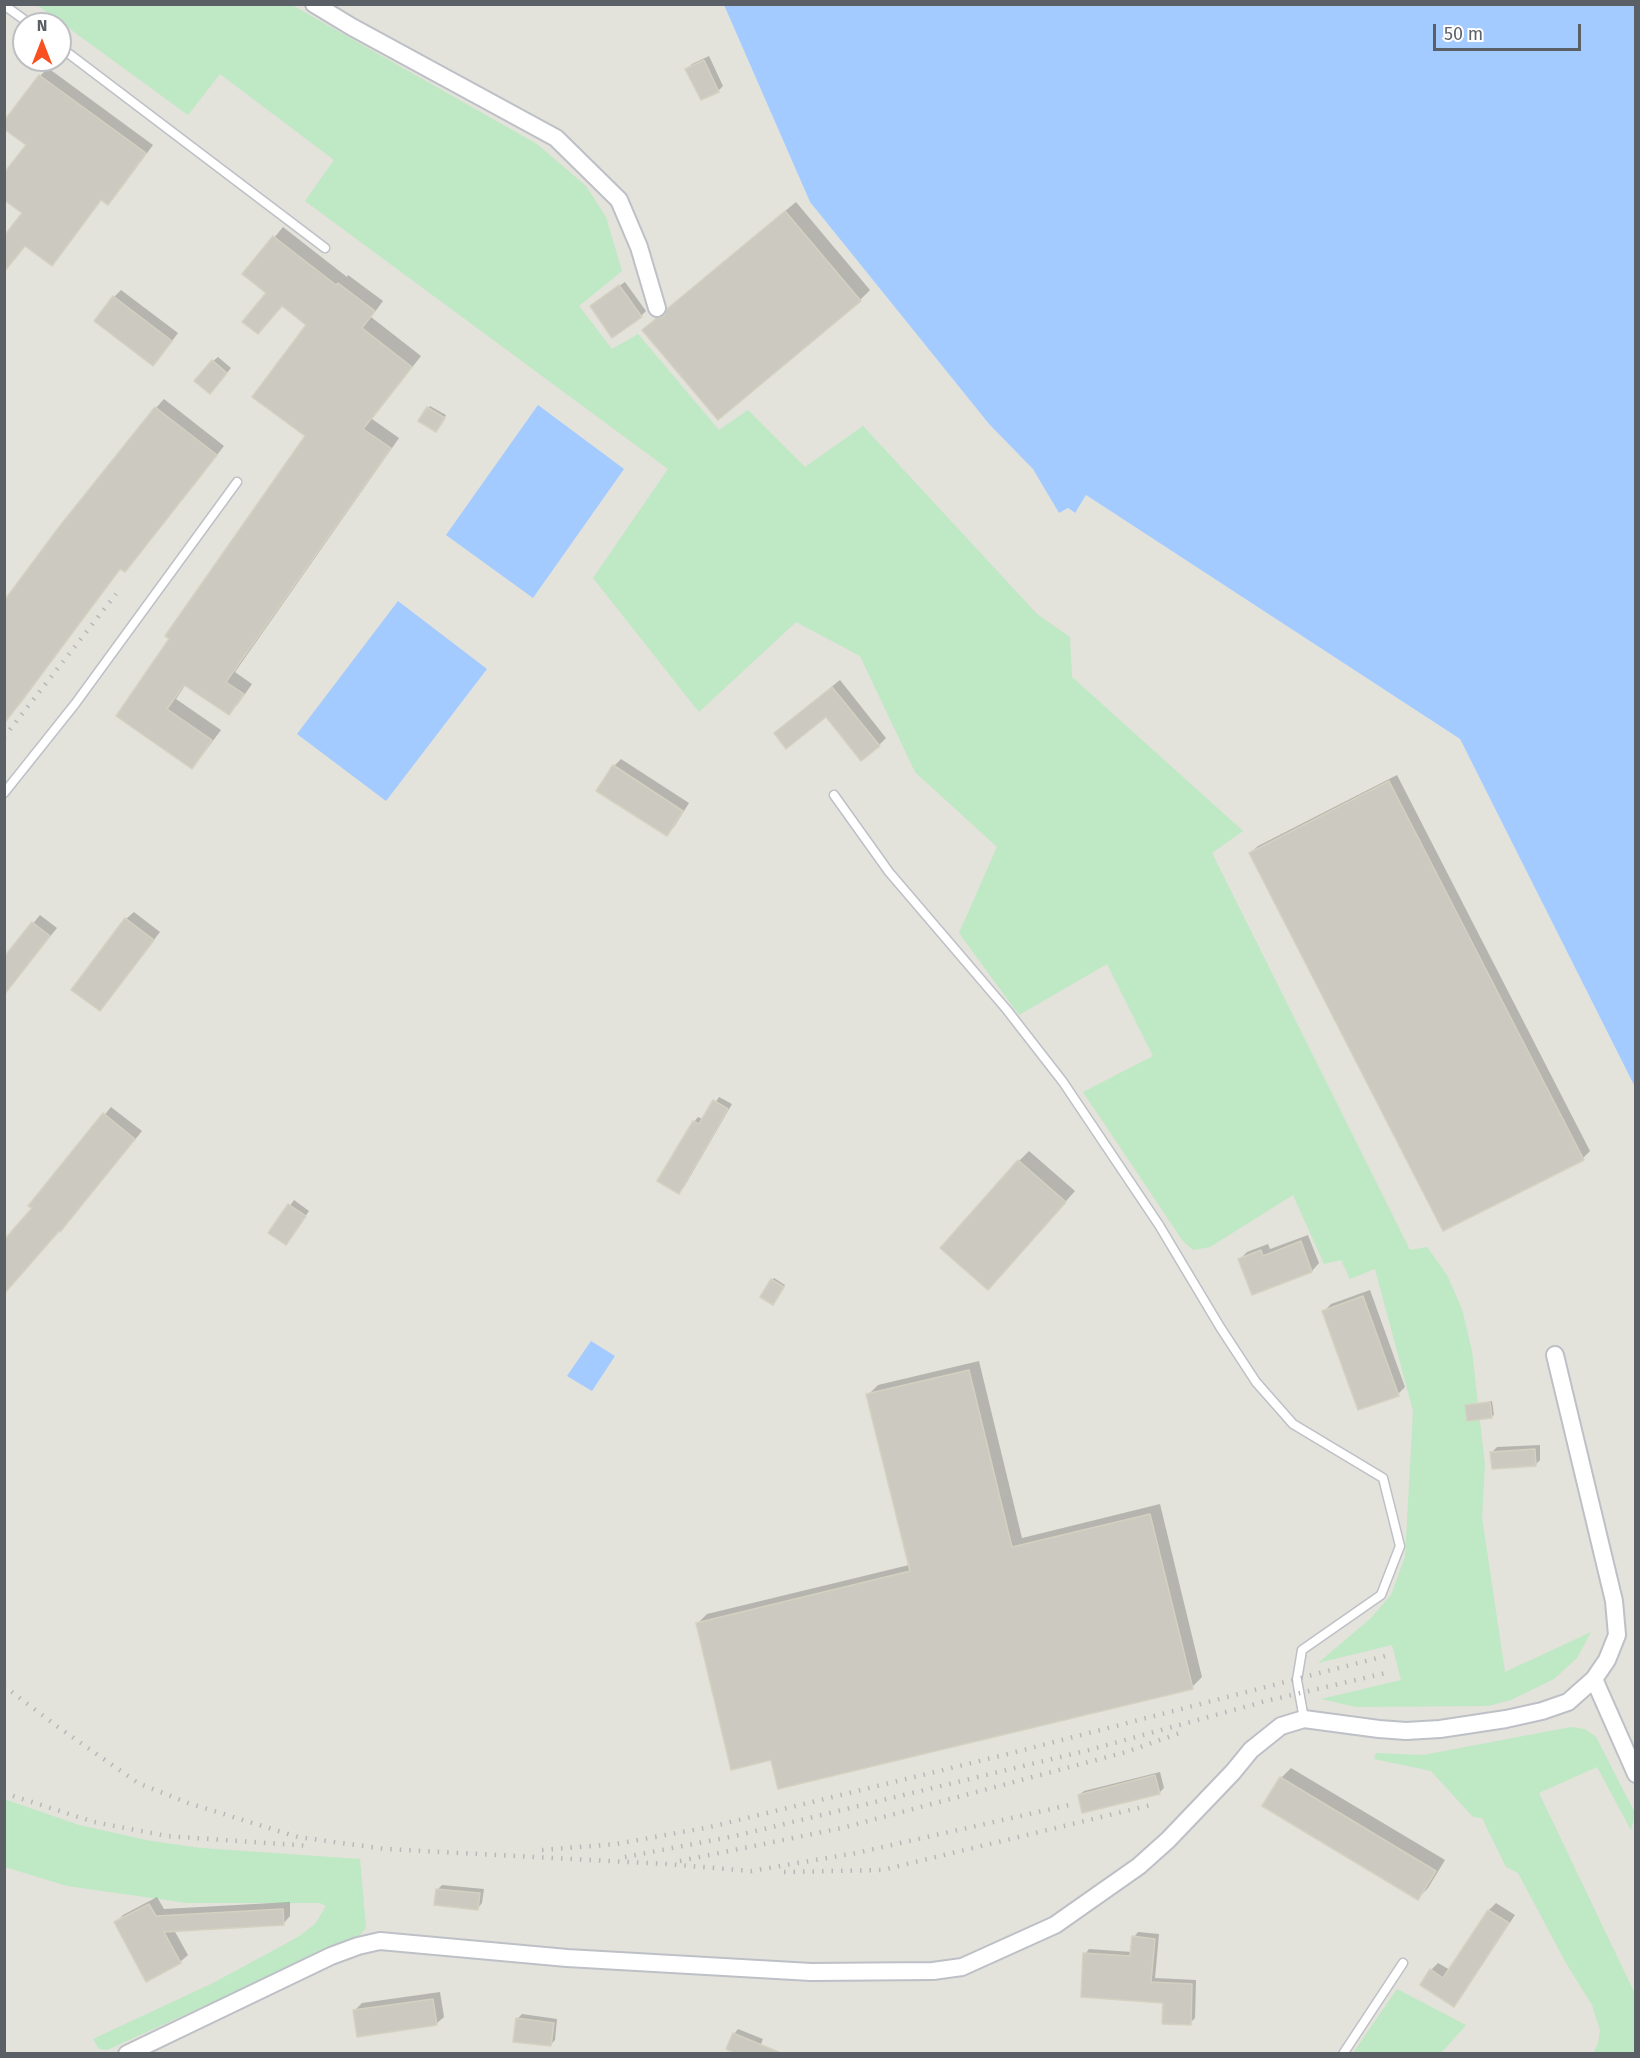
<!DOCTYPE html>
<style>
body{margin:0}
#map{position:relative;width:1640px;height:2058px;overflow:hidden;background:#f0efe3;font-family:"Fira Sans",sans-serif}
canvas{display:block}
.frame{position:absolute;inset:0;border:6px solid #5b5f66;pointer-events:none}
.north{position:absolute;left:12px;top:12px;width:60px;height:60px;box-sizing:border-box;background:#fff;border:2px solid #bdbfc2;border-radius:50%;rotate:0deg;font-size:16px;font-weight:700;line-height:24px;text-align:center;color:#5b5f66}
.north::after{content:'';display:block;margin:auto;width:21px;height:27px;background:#f85021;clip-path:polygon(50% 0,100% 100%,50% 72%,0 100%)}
.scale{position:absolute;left:1433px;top:24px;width:148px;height:27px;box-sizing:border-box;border:3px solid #5b5f66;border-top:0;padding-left:8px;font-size:18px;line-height:21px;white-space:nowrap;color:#5b5f66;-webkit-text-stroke:4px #fff;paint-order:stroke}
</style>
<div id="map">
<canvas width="1640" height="2058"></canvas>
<div class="frame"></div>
<div class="north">N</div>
<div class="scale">50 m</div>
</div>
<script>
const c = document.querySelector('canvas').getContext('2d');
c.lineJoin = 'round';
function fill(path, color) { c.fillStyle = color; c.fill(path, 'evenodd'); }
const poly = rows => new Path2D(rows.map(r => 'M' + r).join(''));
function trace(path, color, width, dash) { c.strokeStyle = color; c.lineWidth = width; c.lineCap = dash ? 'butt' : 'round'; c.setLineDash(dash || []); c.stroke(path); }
fill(poly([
 [5,5,724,5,810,202,989,424,1034,469,1059,513,1068,508,1074,513,1086,495,1460,739,1635,1087,1635,2053,5,2054],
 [24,24,60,24,60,60,24,60]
]), '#e3e2db');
fill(poly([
 [37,5,292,5,537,144,586,186,606,217,622,271,579,306,612,349,638,334,719,430,748,410,805,467,863,426,1037,614,1070,637,1072,677,1243,831,1212,853,1410,1250,1427,1247,1447,1275,1462,1309,1472,1351,1485,1465,1482,1517,1505,1672,1591,1632,1577,1658,1554,1679,1511,1700,1488,1706,1356,1707,1321,1699,1401,1680,1392,1645,1318,1663,1370,1619,1391,1595,1405,1557,1413,1411,1375,1269,1350,1279,1341,1260,1324,1264,1293,1195,1210,1247,1193,1250,1183,1241,1083,1092,1153,1056,1107,964,1019,1015,959,933,997,847,915,772,860,656,796,622,699,712,593,578,668,469,305,201,334,160,220,74,188,115],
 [1571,1727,1585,1729,1596,1737,1635,1813,1631,1830,1597,1767,1539,1793,1635,1994,1635,2053,1593,2053,1598,2044,1600,2030,1592,2005,1566,1963,1518,1873,1506,1867,1482,1818,1473,1817,1431,1771,1374,1759,1376,1753,1423,1755],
 [4,1799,79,1825,151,1841,201,1848,360,1859,366,1928,359,1936,107,2050,99,2049,93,2039,213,1983,298,1937,315,1924,326,1906,320,1903,187,1903,67,1886,5,1867],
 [1397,1989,1466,2025,1441,2053,1353,2053]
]), '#bee9c4');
fill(poly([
 [724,5,1635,5,1635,1087,1460,739,1086,495,1075,513,1068,508,1059,513,1033,469,989,424,810,202],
 [538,405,624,469,533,598,446,535],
 [398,601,487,669,386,801,297,734],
 [591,1341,615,1356,592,1391,567,1376]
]), '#a4cbff');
fill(poly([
 [709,56,723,86,718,91,687,69,692,64],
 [48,68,153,145,116,195,108,203,102,199,52,264,26,245,4,272,4,239,24,213,28,144,40,76],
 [796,202,870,290,860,300,654,320],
 [283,227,347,277,348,275,383,301,371,317,421,356,372,419,399,438,235,672,252,684,238,704,229,713,186,684,176,699,221,730,201,757,192,767,118,716,307,436,308,325,283,304,258,332,268,293,244,274],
 [625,282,646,311,641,316,597,301],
 [121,290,178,333,160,357,114,297],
 [218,357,231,368,214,388,213,361],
 [164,399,224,446,133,562,125,570,121,568,20,704,11,713,156,408],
 [430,406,446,415,438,429,420,421],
 [840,680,886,738,879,745,826,715,783,726],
 [621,759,689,803,674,827,667,834,614,766],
 [1397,775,1590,1151,1583,1158,1250,853,1258,846],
 [134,912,160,932,100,1009,126,919],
 [40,915,57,928,4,994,4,959],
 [719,1097,732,1104,684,1187,679,1192,694,1122,698,1117,704,1120],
 [111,1107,142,1131,68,1222,34,1208,30,1205],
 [1029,1151,1075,1191,998,1278,1019,1161],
 [294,1200,309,1211,290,1239,270,1233],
 [1308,1235,1319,1263,1312,1271,1253,1293,1240,1259,1247,1252,1268,1244,1270,1249],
 [774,1278,785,1285,775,1301,762,1296],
 [1370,1290,1405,1387,1398,1394,1324,1311,1331,1304],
 [979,1361,1022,1538,1160,1504,1202,1677,1192,1687,697,1624,707,1614,909,1565,868,1395,878,1385],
 [1492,1401,1494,1415,1492,1416,1467,1406],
 [1540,1445,1540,1460,1536,1464,1492,1452,1497,1447],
 [1291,1768,1445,1860,1428,1888,1418,1898,1264,1806,1281,1778],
 [1160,1772,1164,1788,1159,1793,1079,1795,1084,1791],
 [442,1885,484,1889,482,1903,478,1908,437,1890],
 [157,1897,164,1909,290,1902,290,1916,283,1924,174,1930,188,1955,180,1962,116,1923,123,1915],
 [1496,1903,1515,1915,1461,1997,1454,2005,1431,1970,1438,1963,1450,1970,1489,1910],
 [1138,1932,1159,1934,1155,1978,1196,1980,1195,2018,1190,2023,1164,2001,1085,1954,1089,1949,1132,1952,1134,1937],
 [440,1992,444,2017,436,2024,355,2010,362,2003],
 [522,2014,557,2019,555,2040,550,2045,517,2019],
 [738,2029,763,2039,757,2054,734,2034]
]), '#0003');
const building = poly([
 [704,60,719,92,701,100,685,69,704,60],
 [39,75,146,153,108,205,101,200,52,266,25,246,4,272,4,236,22,213,4,200,4,173,26,145,4,129,4,121,39,75],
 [785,211,861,301,718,420,642,330,657,318,664,316,667,309,785,211],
 [273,236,336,285,338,283,375,311,362,328,412,367,363,429,391,448,226,682,244,694,229,715,184,685,167,709,212,740,192,769,116,716,169,639,165,636,305,436,252,397,306,325,282,306,258,334,242,322,266,293,242,274,273,236],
 [619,285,642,317,612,338,590,306,619,285],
 [113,296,172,341,153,366,94,321,113,296],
 [212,360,227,373,210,394,194,381,212,360],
 [155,407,217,455,125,572,120,569,4,724,4,601,59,527,155,407],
 [427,407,445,418,436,432,418,421,427,407],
 [832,687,880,746,861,761,826,717,786,749,774,733,832,687],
 [613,765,683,811,667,836,596,791,613,765],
 [1389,781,1584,1160,1443,1231,1249,853,1389,781],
 [125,918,154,940,100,1011,71,990,125,918],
 [32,922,50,936,4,995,4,957,32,922],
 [713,1100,728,1109,679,1194,657,1181,693,1121,699,1124,713,1100],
 [103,1113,135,1139,60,1232,59,1231,4,1294,4,1240,32,1208,28,1206,103,1113],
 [1018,1160,1066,1202,988,1290,940,1248,1018,1160],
 [288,1204,306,1216,286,1245,268,1233,288,1204],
 [1301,1241,1312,1272,1252,1295,1238,1259,1261,1250,1263,1256,1301,1241],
 [771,1279,784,1287,773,1305,760,1297,771,1279],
 [1363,1296,1399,1396,1358,1410,1322,1311,1363,1296],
 [969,1370,1012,1547,1150,1514,1193,1689,778,1789,771,1760,731,1770,696,1623,910,1571,866,1394,969,1370],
 [1490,1402,1492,1418,1467,1421,1465,1405,1490,1402],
 [1535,1449,1536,1466,1492,1469,1490,1452,1535,1449],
 [1155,1775,1160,1794,1082,1813,1078,1795,1155,1775],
 [1280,1777,1436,1871,1418,1900,1262,1806,1280,1777],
 [436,1889,480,1893,478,1910,434,1905,436,1889],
 [149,1904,156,1916,283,1909,284,1925,164,1932,181,1963,146,1982,114,1922,149,1904],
 [1488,1910,1509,1923,1454,2007,1420,1985,1430,1969,1443,1978,1488,1910],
 [1132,1936,1155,1939,1151,1982,1192,1984,1191,2025,1162,2024,1163,2003,1081,1997,1083,1953,1130,1956,1132,1936],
 [433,1999,437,2025,357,2037,353,2010,433,1999],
 [516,2018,554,2023,551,2046,513,2042,516,2018],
 [733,2033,781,2053,781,2054,736,2054,726,2049,733,2033]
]);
fill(building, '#cbc9c0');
trace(building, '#d5d1c1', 1.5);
const lane = poly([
 [4,5,30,24],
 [60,47,325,248],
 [4,793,75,704,237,482],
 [834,795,889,872,1007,1010,1063,1082,1159,1225,1220,1327,1256,1382,1293,1424,1383,1478,1400,1546,1381,1595,1302,1650,1297,1680,1304,1719],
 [1343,2054,1403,1963]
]);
const street = poly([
 [314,4,352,27,556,138,619,200,639,247,657,308],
 [1594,1679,1636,1774],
 [127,2054,331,1956,358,1946,380,1941,567,1958,811,1972,933,1971,962,1967,1055,1925,1139,1866,1168,1840,1233,1772,1251,1750,1281,1726,1304,1719,1379,1729,1406,1731,1440,1729,1506,1719,1542,1711,1568,1702,1594,1679,1607,1660,1617,1635,1614,1601,1555,1355]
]);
trace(lane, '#bdc0c6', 11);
trace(street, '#bdc0c6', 20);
trace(lane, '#fff', 8);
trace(street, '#fff', 16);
trace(poly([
 [4,737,116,594],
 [4,1686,58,1727,138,1783,188,1803,298,1837,385,1849,666,1864,751,1871,856,1853,1069,1805],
 [4,1793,94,1822,167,1836,310,1846],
 [542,1850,616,1844,710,1827,1004,1755,1389,1655],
 [625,1857,735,1836,1089,1750,1266,1701,1390,1672],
 [680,1861,842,1828,1126,1752,1180,1733],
 [784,1872,882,1870,1155,1804]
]), '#b7b8b9', 4.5, [1.5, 8]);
</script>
